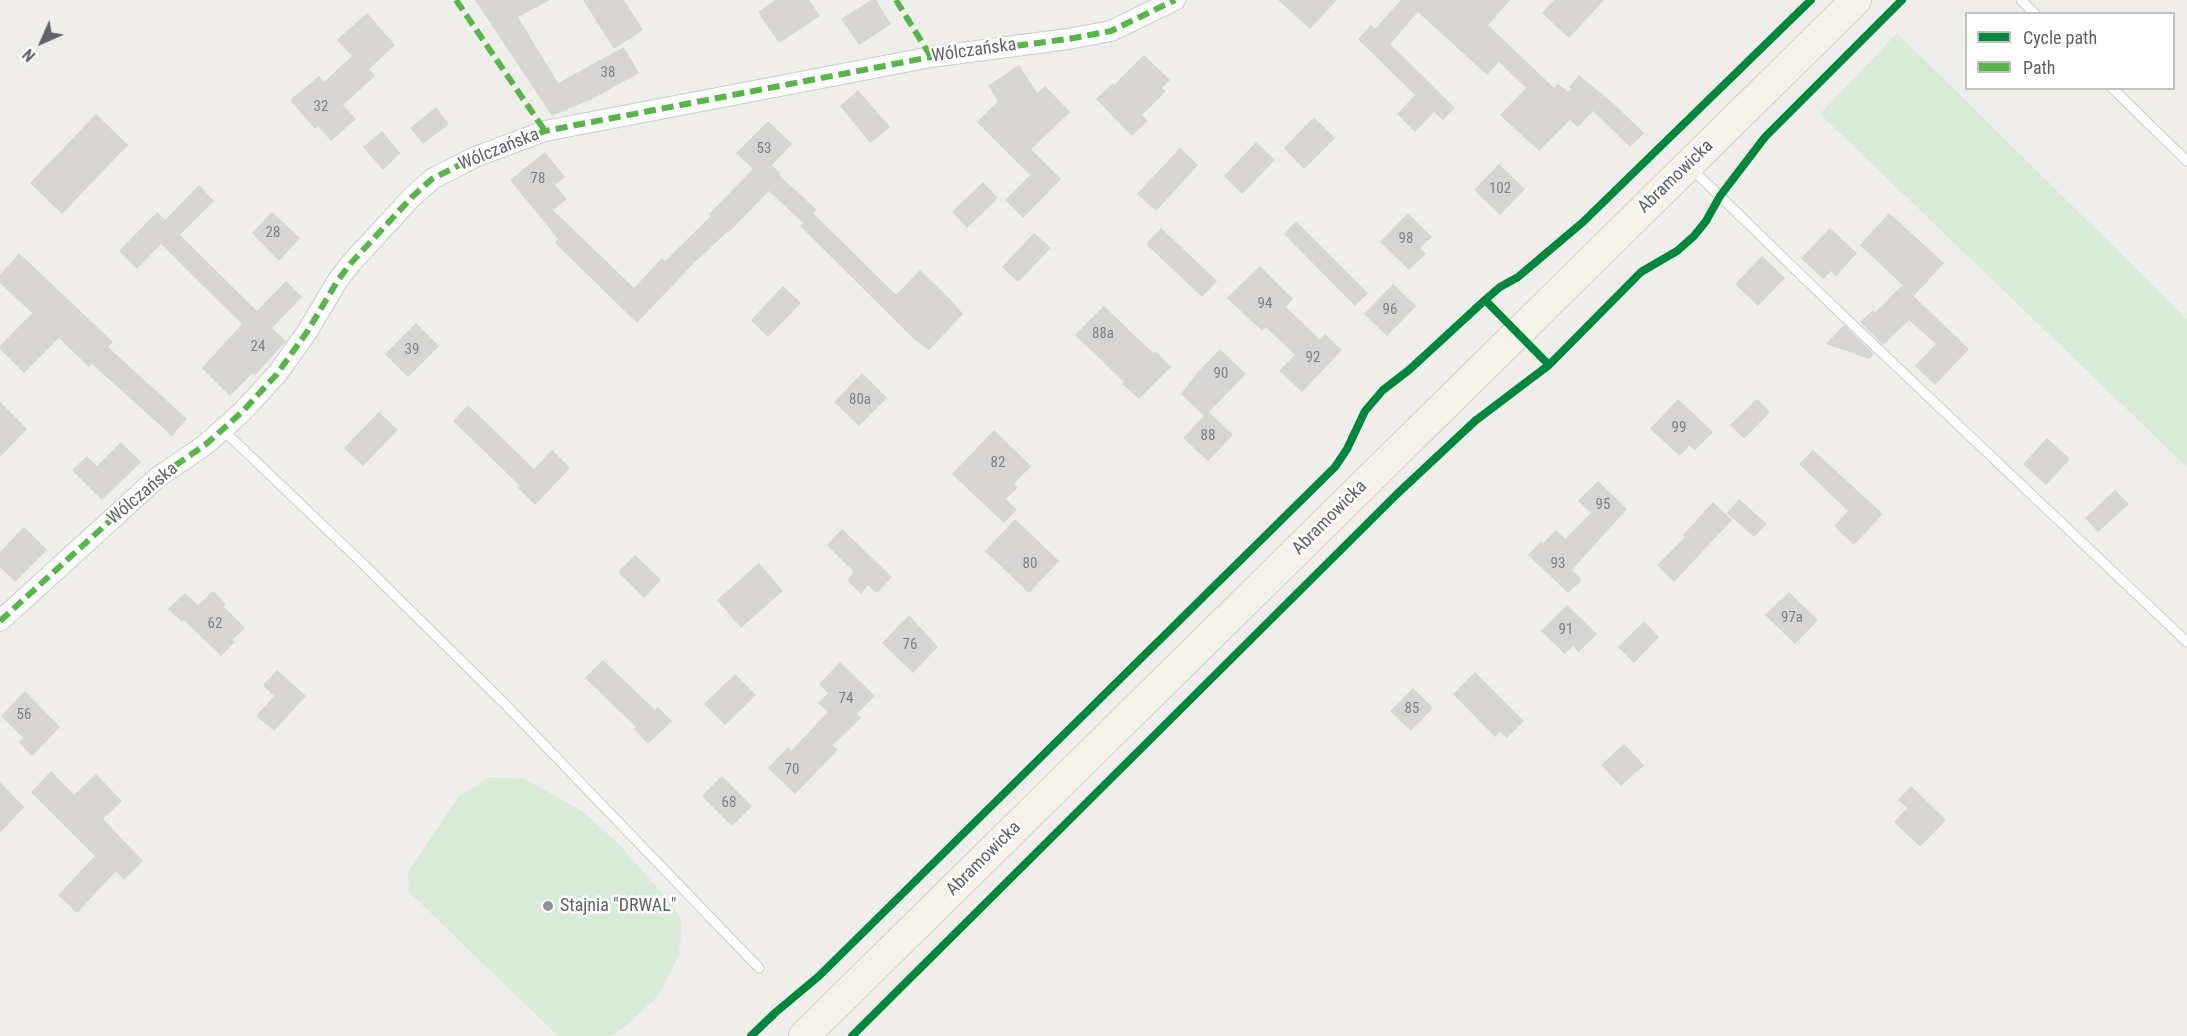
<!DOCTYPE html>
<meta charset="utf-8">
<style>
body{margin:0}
#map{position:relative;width:2187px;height:1036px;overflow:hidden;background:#efeeea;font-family:"Roboto Condensed",sans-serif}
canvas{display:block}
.legend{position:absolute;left:1965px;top:12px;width:210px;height:78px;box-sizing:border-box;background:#fff;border:2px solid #bfc1c3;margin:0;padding:8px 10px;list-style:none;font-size:18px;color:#5f6368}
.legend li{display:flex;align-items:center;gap:12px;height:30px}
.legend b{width:30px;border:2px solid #bfc1c3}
.north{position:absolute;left:12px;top:12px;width:60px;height:60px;-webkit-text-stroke:4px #fff;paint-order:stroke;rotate:225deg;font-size:16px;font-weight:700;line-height:24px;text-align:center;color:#5f6368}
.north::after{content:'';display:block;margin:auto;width:21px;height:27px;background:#5f6368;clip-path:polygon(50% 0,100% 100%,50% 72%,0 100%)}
</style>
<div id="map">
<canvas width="2187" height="1036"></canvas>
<ul class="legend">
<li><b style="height:8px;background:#00873e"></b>Cycle path</li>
<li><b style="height:8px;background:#58b549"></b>Path</li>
</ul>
<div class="north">N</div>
</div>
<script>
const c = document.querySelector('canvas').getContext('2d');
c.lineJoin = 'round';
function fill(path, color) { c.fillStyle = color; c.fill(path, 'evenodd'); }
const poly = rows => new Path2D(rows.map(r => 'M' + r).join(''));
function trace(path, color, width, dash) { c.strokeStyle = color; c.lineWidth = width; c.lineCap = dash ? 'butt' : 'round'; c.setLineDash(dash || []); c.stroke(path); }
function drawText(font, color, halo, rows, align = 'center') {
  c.font = font + ' "Roboto Condensed",sans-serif'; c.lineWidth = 5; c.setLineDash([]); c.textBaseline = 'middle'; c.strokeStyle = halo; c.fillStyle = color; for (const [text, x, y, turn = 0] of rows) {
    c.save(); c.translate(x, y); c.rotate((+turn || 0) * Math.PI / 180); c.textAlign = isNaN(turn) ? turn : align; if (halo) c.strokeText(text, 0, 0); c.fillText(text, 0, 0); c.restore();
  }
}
fill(poly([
 [1897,33,2187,319,2187,467,1820,114],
 [489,777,525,779,582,811,620,845,671,904,682,921,679,955,658,996,626,1026,611,1036,558,1036,409,892,408,872,459,796]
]), '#d8ebd6');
fill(poly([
 [475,0,550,0,518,17,558,83,624,47,639,73,594,98,552,116],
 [583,0,624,0,643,30,614,49],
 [775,0,809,0,820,16,779,43,758,12],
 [871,0,876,0,891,24,859,45,841,19],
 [1278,0,1337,0,1310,29],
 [1401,0,1510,0,1488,25,1554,88,1558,84,1568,92,1571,89,1569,87,1579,75,1614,104,1644,133,1630,147,1593,111,1578,127,1570,120,1539,151,1500,115,1526,88,1499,62,1487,75,1418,12,1390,44,1455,108,1443,120,1434,112,1415,132,1397,114,1415,95,1358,39,1371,25,1375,29],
 [1554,0,1604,0,1569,38,1542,13],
 [367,13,395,45,369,69,375,76,343,105,356,119,331,141,318,126,315,129,290,100,319,76,324,82,352,56,337,40],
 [1144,55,1170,80,1162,88,1166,91,1142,115,1148,121,1132,136,1096,99,1113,83,1114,85],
 [1019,65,1037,93,1045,86,1070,112,1031,149,1061,179,1023,218,1005,200,1030,175,977,122,998,101,988,86],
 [858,90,890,127,870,143,840,106],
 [436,107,449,124,423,144,410,128],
 [96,114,128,145,62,214,30,183],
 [1314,117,1335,138,1304,169,1284,148],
 [768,121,792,144,772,165,780,173,779,175,817,210,813,213,896,295,920,270,952,301,963,314,929,350,915,340,800,226,803,223,769,191,728,233,727,232,693,264,637,323,555,243,558,239,510,180,545,152,565,177,555,185,567,199,553,210,634,288,662,258,665,261,711,216,709,214,753,169,736,153],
 [382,131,400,153,383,170,363,147],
 [1256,142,1275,160,1242,194,1224,176],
 [1180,148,1198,165,1156,211,1137,194],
 [1499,164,1525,189,1500,215,1474,190],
 [983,182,998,198,967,228,952,212],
 [199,185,214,201,180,235,257,311,286,281,302,297,272,328,286,341,255,375,253,373,230,396,202,368,242,324,161,244,137,269,119,251,157,212,165,220],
 [272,212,300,238,279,261,252,233],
 [1408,213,1432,237,1420,248,1426,254,1409,270,1380,242],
 [1889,213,1944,263,1914,296,1860,245],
 [1296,221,1368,293,1355,306,1284,234],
 [1161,228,1217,281,1202,297,1146,244],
 [1830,228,1857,253,1836,276,1831,271,1823,279,1801,258],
 [1034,233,1051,248,1018,282,1002,267],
 [19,253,113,342,108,347,187,419,172,436,92,364,89,367,59,338,24,373,0,349,0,346,32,313,0,283,0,275],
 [1762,256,1785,278,1758,306,1735,284],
 [1260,266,1293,299,1286,307,1320,340,1325,334,1342,350,1302,392,1279,371,1295,355,1266,327,1262,331,1227,298],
 [1393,284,1416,306,1387,336,1364,314],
 [1902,285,1969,349,1935,385,1915,366,1936,344,1909,320,1883,345,1860,322,1873,310,1875,313],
 [783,286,801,303,768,337,751,320],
 [1104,306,1153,353,1155,351,1171,367,1139,399,1122,384,1124,382,1075,335],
 [416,323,439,346,408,377,385,354],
 [1844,325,1874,354,1869,359,1826,344],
 [1220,349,1246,374,1209,412,1233,435,1208,461,1183,438,1204,416,1181,394,1197,373],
 [862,373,887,398,859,426,834,402],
 [1678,399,1713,432,1695,450,1689,446,1680,456,1650,429],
 [1757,399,1770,412,1744,439,1730,425],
 [0,402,27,429,0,457],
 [468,405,534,469,552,450,570,468,535,505,517,487,519,485,453,421],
 [379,412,398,430,363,466,344,448],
 [994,430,1031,466,1014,484,1018,487,1006,499,1017,510,1004,523,952,474],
 [2047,438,2070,459,2046,485,2023,464],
 [121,442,141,462,102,500,72,470,87,456,97,466],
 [1813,450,1883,514,1854,545,1834,526,1848,511,1799,464],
 [1598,481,1627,509,1572,570,1582,580,1568,593,1528,555,1541,541,1543,543,1556,530,1565,539,1591,513,1578,501],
 [2115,490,2129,504,2098,532,2085,518],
 [1739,499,1767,524,1754,537,1727,513],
 [1713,502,1732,520,1674,582,1657,565,1685,537,1683,535],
 [1015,519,1059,561,1029,593,985,551],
 [24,527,47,550,15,582,0,567,0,552],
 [842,529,892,577,877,593,868,585,861,594,847,580,854,572,827,545],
 [635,555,661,580,644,598,618,572],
 [759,563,783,591,741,628,717,600],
 [213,591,226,604,224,607,245,628,232,640,235,642,221,656,184,620,182,622,168,609,185,593,198,605],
 [1789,592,1818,620,1795,644,1765,615],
 [1567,605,1597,634,1579,652,1573,646,1565,654,1541,631],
 [909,615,938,647,913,673,882,643],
 [1644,621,1659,637,1634,663,1618,647],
 [603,660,655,710,658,707,672,721,648,744,634,729,636,727,585,678],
 [840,662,875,696,857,714,861,718,833,745,838,750,795,794,768,768,788,747,791,751,828,712,818,703,828,693,819,684],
 [277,670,306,696,274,731,256,716,274,696,263,685],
 [1475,672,1524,721,1507,738,1500,732,1495,737,1453,694],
 [735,674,756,695,725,725,704,704],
 [1413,688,1433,708,1411,731,1390,711],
 [25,691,60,727,32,756,19,742,23,738,1,716],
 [1624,744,1644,765,1621,786,1601,765],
 [51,771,74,795,96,774,122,801,103,819,143,861,124,880,116,871,77,913,58,895,95,856,31,792],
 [722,776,752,806,732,826,702,796],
 [0,782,24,807,0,833],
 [1911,786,1946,820,1920,847,1894,822,1907,808,1898,800]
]), '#d6d5d3');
const lane = poly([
 [2021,0,2035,14],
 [2112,88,2187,161],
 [1692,169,1836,309,2187,642],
 [222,429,358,559,503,702,759,968]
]);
const street = poly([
 [0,621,157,478,205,445,242,412,277,374,307,332,338,280,351,263,412,197,432,179,475,157,545,131,931,57,1068,39,1111,31,1175,0]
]);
const primary = poly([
 [804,1036,1856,0]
]);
trace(lane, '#cbcccc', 11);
trace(street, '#cbcccc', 22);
trace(primary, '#d7ceb8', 32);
trace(lane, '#fdfcfc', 9);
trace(street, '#fdfcfc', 20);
trace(primary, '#f4f2e9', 30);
trace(poly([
 [456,0,545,131],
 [896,0,931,57],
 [0,621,157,478,205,445,242,412,277,374,307,332,338,280,351,263,412,197,432,179,475,157,545,131,931,57,1068,39,1111,31,1175,0]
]), '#58b549', 6, [12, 6]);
trace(poly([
 [1485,300,1549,365],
 [751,1036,776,1012,819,976,1335,467,1347,449,1365,411,1383,390,1409,370,1485,300,1500,287,1518,277,1583,222,1811,0],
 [852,1036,1397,494,1475,421,1549,365,1641,272,1677,251,1694,236,1706,221,1720,196,1765,137,1902,0]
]), '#00873e', 8);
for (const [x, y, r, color] of [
 [548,906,6,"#919496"]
]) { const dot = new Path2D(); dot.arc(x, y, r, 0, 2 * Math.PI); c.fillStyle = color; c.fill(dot); trace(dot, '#fff', 2); }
drawText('15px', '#7e8184', null, [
 ["38",608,73],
 ["32",321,107],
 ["53",764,149],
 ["78",538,179],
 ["102",1500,189],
 ["28",273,233],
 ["98",1406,239],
 ["94",1265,304],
 ["96",1390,310],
 ["88a",1103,334],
 ["24",258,347],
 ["39",412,350],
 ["92",1313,358],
 ["90",1221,374],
 ["80a",860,400],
 ["99",1679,428],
 ["88",1208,436],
 ["82",998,463],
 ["95",1603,505],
 ["80",1030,564],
 ["93",1558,564],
 ["97a",1792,618],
 ["62",215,624],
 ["91",1566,630],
 ["76",910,645],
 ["74",846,699],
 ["85",1412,709],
 ["56",24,715],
 ["70",792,770],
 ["68",729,803]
]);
drawText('18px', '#5f6368', '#fff', [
 ["Wólczańska",974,51,-8],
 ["Wólczańska",499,150,-22],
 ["Abramowicka",1676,177,-44],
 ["Wólczańska",143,494,-40],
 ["Abramowicka",1330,518,-45],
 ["Abramowicka",984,859,-45]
]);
drawText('18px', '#5f6368', '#fff', [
 ["Stajnia \"DRWAL\"",560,906]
], 'left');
</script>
